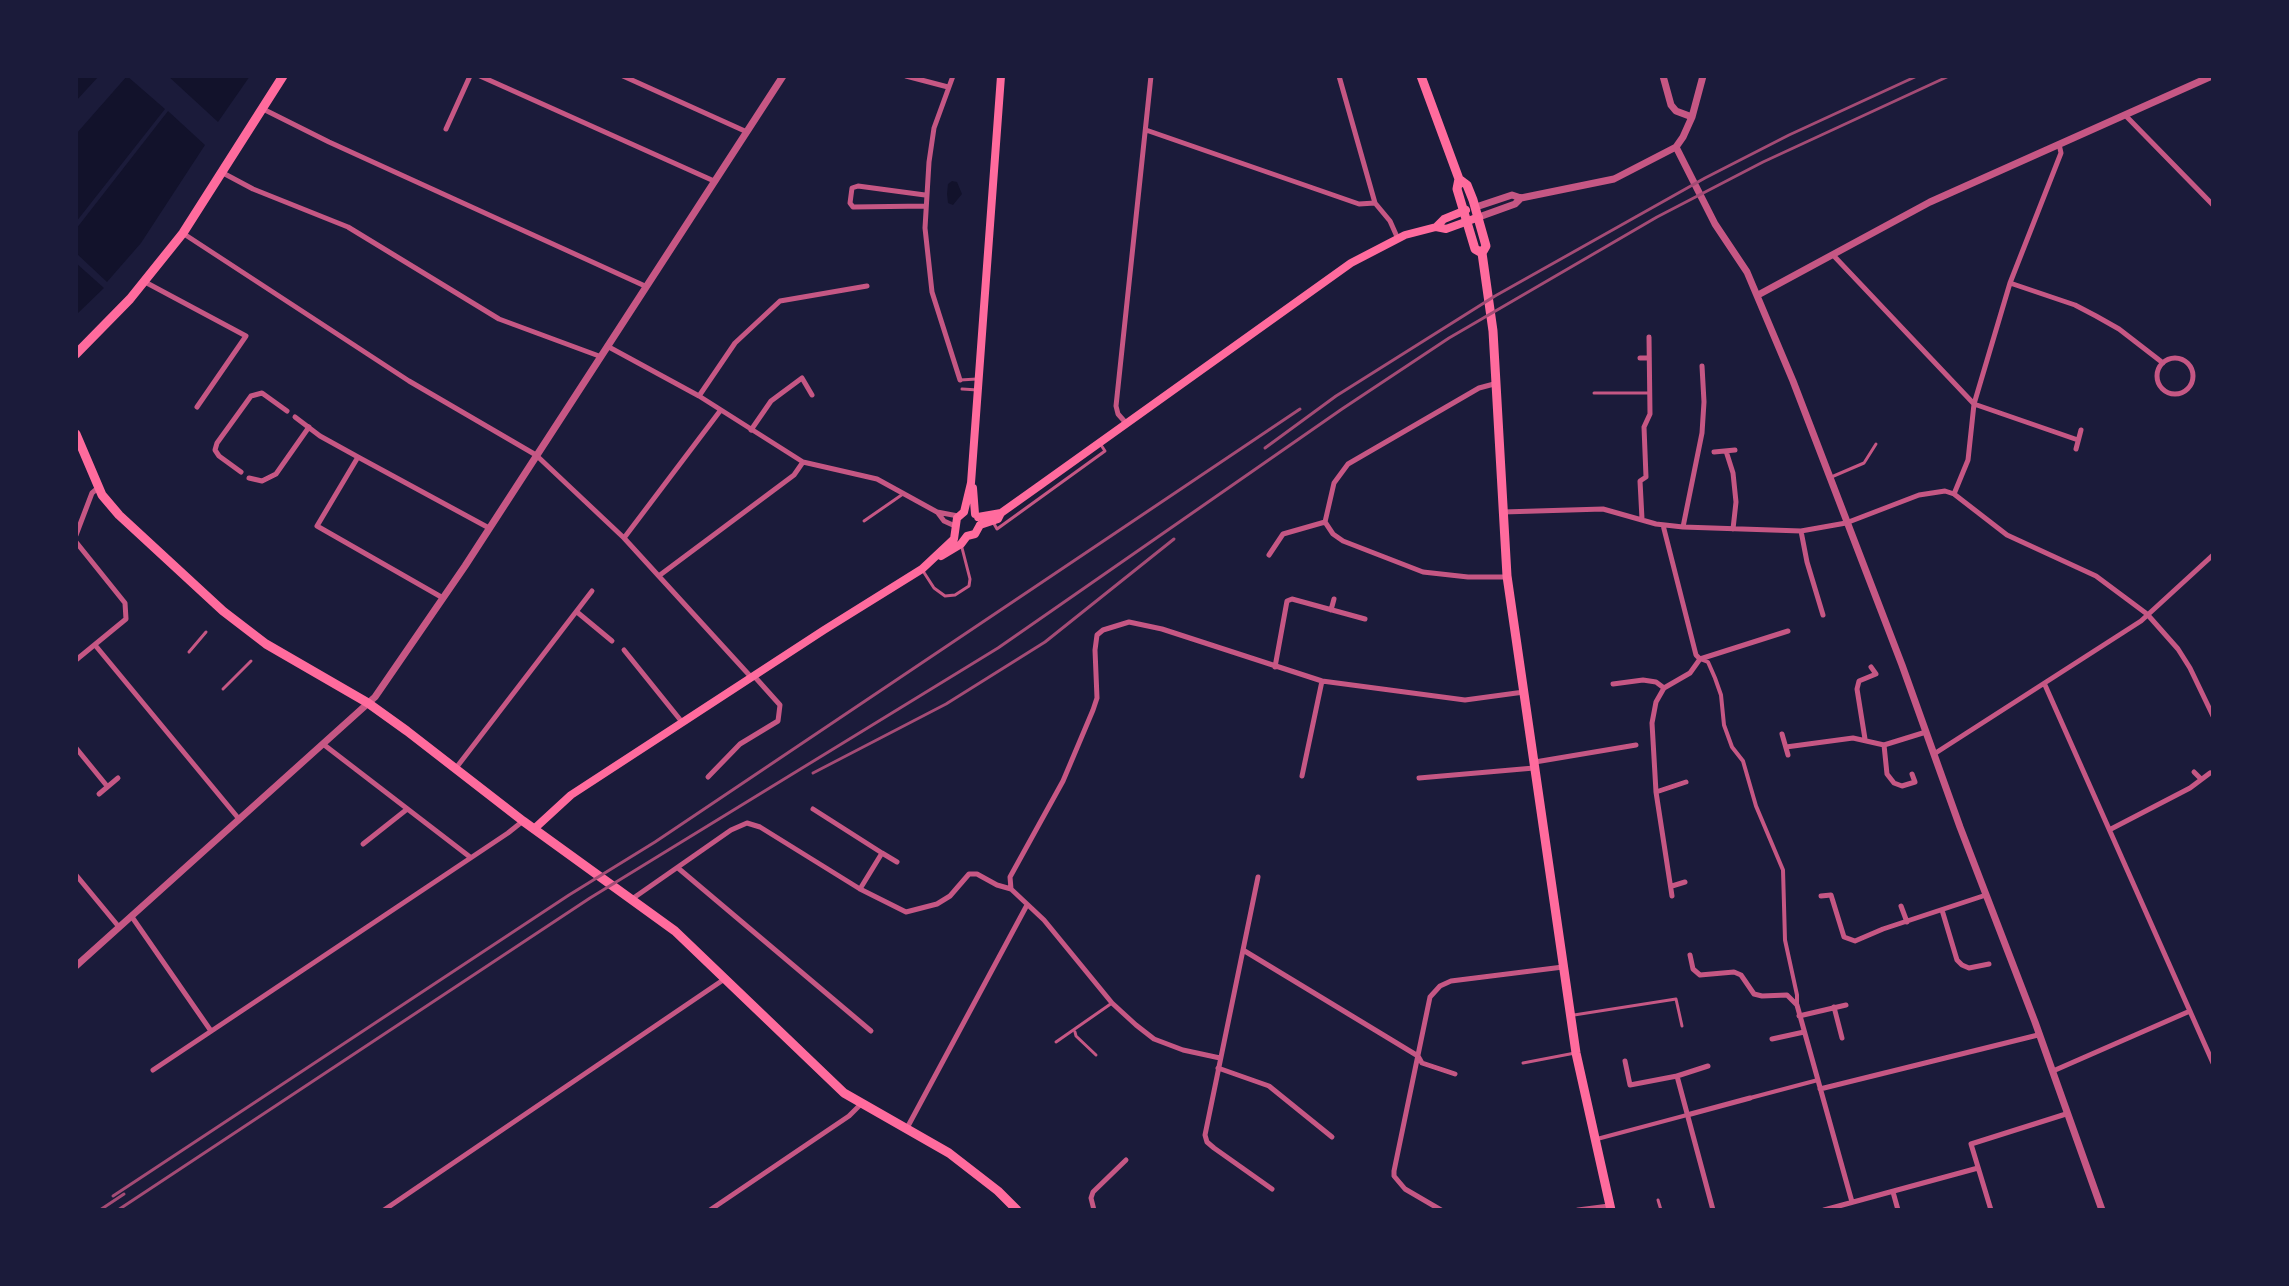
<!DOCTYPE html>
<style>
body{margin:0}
#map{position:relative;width:2289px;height:1286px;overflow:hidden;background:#1b1b3a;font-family:"Playfair Display",serif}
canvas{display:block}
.frame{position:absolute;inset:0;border:78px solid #1b1b3a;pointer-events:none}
</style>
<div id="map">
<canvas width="2289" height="1286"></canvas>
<div class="frame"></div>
</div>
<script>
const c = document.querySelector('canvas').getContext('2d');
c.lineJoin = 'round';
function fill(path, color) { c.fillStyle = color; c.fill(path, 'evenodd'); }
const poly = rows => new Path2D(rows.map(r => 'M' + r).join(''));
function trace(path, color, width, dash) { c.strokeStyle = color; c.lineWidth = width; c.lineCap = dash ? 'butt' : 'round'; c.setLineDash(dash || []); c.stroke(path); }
fill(poly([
 [76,76,99,76,76,101],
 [127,76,165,109,76,222,76,134],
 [168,76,250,76,218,122],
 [168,111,205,145,141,243,107,282,76,253,76,229],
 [952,181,957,182,962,194,953,205,948,203,947,194,948,184],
 [76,263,104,288,76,315]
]), '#12122b');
trace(poly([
 [960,380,977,379],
 [962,389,978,390],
 [1594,393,1650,393],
 [1829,478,1864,463,1876,444],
 [864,521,903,494],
 [993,522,997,529,1105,451,1101,445],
 [923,571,934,588,945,596,955,595,969,586,970,579,961,544],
 [189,652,206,632],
 [223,689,251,661],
 [1574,1015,1676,999,1682,1026],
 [1075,1032,1076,1036,1096,1055],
 [1056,1042,1112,1003],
 [1523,1063,1575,1053],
 [1658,1200,1661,1210]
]), '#c65784', 3);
trace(poly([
 [1700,659,1708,662,1715,678,1721,695,1724,725,1732,747,1743,761,1756,806,1783,870,1785,940,1797,995,1797,1005],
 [1750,1098,1818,1080],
 [1597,1139,1687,1115]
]), '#c65784', 4);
trace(poly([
 [480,76,714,181],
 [623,76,747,132],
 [906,76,948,87],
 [953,76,934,128,929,162,925,228,932,292,960,380],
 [1339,76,1375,203,1390,221,1398,239],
 [263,109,329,142,645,286],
 [2125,115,2213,205],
 [446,129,470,76],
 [1146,130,1359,204,1375,203],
 [223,173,253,189,348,227,499,319,599,356],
 [925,195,858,186,852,188,850,203,853,207,926,206],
 [184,234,409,381,536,455,624,538,751,677],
 [1833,255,1974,404,2078,440],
 [145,282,246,336,197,407],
 [2010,283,2075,305,2096,316,2119,329,2163,363],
 [607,346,699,396,803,462,877,479,937,512,958,516],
 '2157 376a18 18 0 1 1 36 0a18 18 0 1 1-36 0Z',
 [1640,358,1649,358],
 [1494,384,1479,388,1348,464,1334,483,1325,522,1333,534,1343,541,1423,572,1468,577,1506,577],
 [699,396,735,343,780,301,867,286],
 [295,417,320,436,358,457],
 [1126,423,1118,414,1116,406,1151,76],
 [751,430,771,401,802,378,812,395],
 [2076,449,2081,430],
 [1726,451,1733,473,1736,502,1733,529],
 [1714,452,1735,450],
 [241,472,219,456,215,450,217,443,251,396,262,393,287,411],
 [249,478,262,481,276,474,309,427],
 [1954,494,1968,460,1974,404,2010,283,2061,153,2059,144],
 [1503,512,1603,509,1656,524,1683,527,1801,531,1846,523,1919,495,1945,491,1954,494,2007,535,2096,576,2147,614,2178,649,2190,668,2213,716],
 [938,513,944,521,955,526],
 [1642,519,1640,481,1646,477,1644,427,1650,414,1649,337],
 [1663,525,1696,655,1700,659,1690,673,1664,688,1656,702,1652,723,1656,792,1672,896],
 [1683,527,1702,433,1704,402,1702,366],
 [1801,531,1807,562,1823,615],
 [76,535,92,493,99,487],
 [624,538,720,411],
 [76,542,125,603,126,619,76,660],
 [1269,555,1283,534,1325,522],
 [660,575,794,475,803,462],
 [443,598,317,526,358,457,489,528],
 [1331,610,1334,599],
 [577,612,612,641],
 [95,645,239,819],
 [624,650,682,722],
 [1700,659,1788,631],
 [1275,667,1287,601,1292,599,1365,619],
 [1613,684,1643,680,1656,682,1664,688],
 [2045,685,2213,1063],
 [1782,734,1788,755],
 [1865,739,1857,689,1859,681,1876,674,1871,667],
 [323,744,470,857],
 [1884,745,1887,774,1894,783,1902,786,1915,782,1912,774],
 [1786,747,1853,738,1884,745,1926,732],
 [76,748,107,786],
 [1934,754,2141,621,2213,555],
 [1535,762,1636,745],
 [456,768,592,591],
 [2194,772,2201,779],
 [1302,776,1322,681],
 [708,777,740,744,778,721,780,705,754,676],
 [1419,778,1534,768],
 [1656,792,1686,782],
 [99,794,118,778],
 [813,809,882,853,860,889],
 [2111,829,2190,788,2210,773],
 [363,844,406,810],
 [882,853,897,862],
 [678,868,871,1031],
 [76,875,119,927],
 [1258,877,1205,1135,1207,1142,1214,1148,1272,1189],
 [1672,886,1685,882],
 [1011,889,1044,920,1112,1003,1136,1025,1154,1039,1183,1050,1220,1058],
 [1821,896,1831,895,1844,937,1855,941,1883,929,1986,895],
 [632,899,731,830,747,823,760,827,860,889,906,912,937,904,950,896,969,874,977,874,997,885,1011,889,1010,877,1063,781,1093,710,1097,698,1095,650,1097,635,1103,630,1129,622,1162,629,1322,681,1465,700,1524,692],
 [1901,906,1907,922],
 [1942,910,1957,960,1962,965,1969,968,1989,964],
 [132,917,211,1031],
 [1243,950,1418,1056,1422,1063,1455,1074],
 [1690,955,1693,969,1700,975,1734,972,1741,975,1754,994,1762,996,1787,995,1797,1005,1852,1202],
 [1834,1007,1842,1038],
 [1799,1016,1846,1005],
 [1772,1039,1804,1032],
 [1625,1061,1630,1085,1677,1076,1713,1210],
 [1218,1068,1269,1086,1332,1137],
 [153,1070,508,833,523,821],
 [2053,1071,2190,1011],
 [1677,1076,1708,1066],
 [1820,1089,2038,1035],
 [1687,1115,1750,1098],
 [907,1128,1027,905],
 [1893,1192,1898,1210],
 [384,1210,726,978],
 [710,1210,849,1116,861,1104],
 [1094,1210,1091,1198,1093,1192,1126,1160],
 [1441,1210,1405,1189,1394,1176,1394,1171,1430,997,1440,986,1451,981,1563,967],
 [1578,1210,1609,1206],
 [1824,1210,1978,1168],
 [1991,1210,1971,1144,2066,1114]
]), '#c65784', 5);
trace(poly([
 [1663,76,1671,105,1676,111,1692,117],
 [1676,147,1715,224,1747,272,1793,381,1902,665,1960,827,2035,1022,2102,1210],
 [1476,207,1512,195,1521,198,1614,179,1676,147,1683,137,1692,117,1703,76],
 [1479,217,1515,204,1521,198],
 [1758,295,1930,202,2212,76],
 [76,966,375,697,465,566,783,76]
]), '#c65784', 7);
trace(poly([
 [1436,227,1444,219,1466,210],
 [973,488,975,514],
 [978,517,1001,513],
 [980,525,998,519,1001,513,1039,486,1351,263,1405,235,1436,227,1446,229,1479,217],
 [941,556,961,544,967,536,975,534,980,525],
 [534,829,571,795,824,630,922,569,954,539,957,518,964,512,971,483,1001,76]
]), '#ff6b9d', 8);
trace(poly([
 [1421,76,1459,179,1467,185,1473,200,1486,246,1482,253,1493,331,1507,576,1576,1053,1611,1210],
 [1459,179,1457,189,1475,249,1482,253],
 [76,354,130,299,183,233,283,76],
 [76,434,102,495,119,515,223,611,266,644,368,703,407,731,523,821,675,931,844,1093,949,1153,998,1191,1017,1210]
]), '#ff6b9d', 9);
trace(poly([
 [1265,448,1336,396,1495,296,1705,178,1789,135,1917,76],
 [813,773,946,704,1045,642,1174,539],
 [113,1196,569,895,655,842,1300,409],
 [100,1210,124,1194],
 [118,1210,590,898,998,648,1342,409,1449,338,1657,217,1763,162,1949,76]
]), '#a44b75', 3);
</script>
